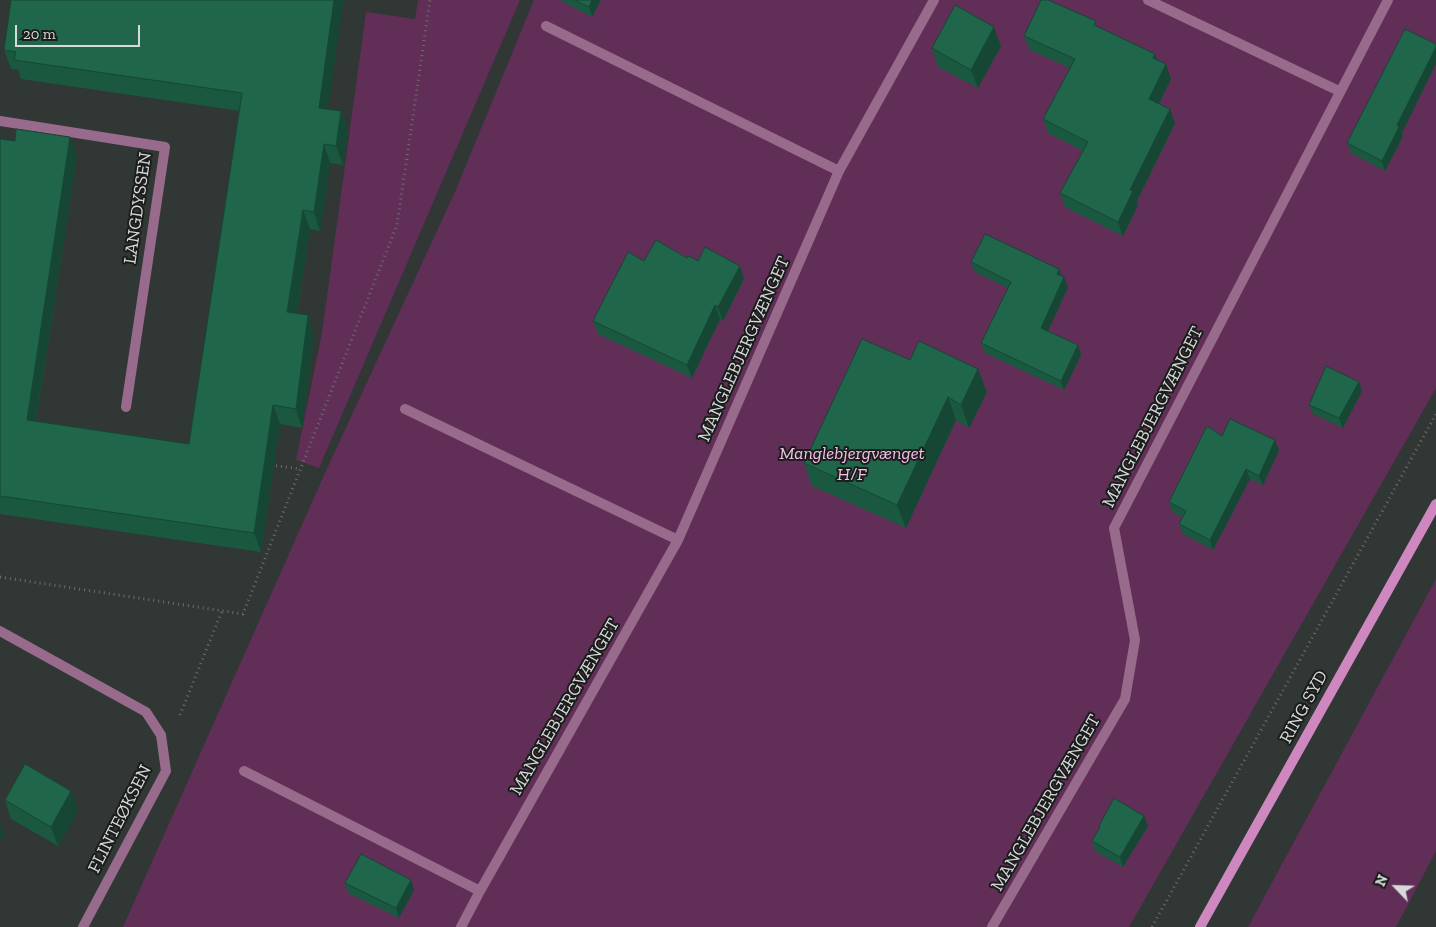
<!DOCTYPE html>
<meta charset="utf-8">
<style>
body{margin:0}
#map{position:relative;width:1436px;height:927px;overflow:hidden;background:#313734;font-family:"Zilla Slab",serif}
canvas{display:block}
.north{position:absolute;left:1371px;top:862px;width:50px;height:50px;-webkit-text-stroke:4px #1b1d1c;paint-order:stroke;rotate:294deg;font-size:14px;font-weight:700;line-height:20px;text-align:center;color:#d6dad8}
.north::after{content:'';display:block;margin:auto;width:18px;height:22px;background:#d6dad8;clip-path:polygon(50% 0,100% 100%,50% 72%,0 100%)}
.scale{position:absolute;left:15px;top:25px;width:125px;height:22px;box-sizing:border-box;border:2px solid #d6dad8;border-top:0;padding-left:6px;font-size:15px;line-height:18px;white-space:nowrap;color:#d6dad8;-webkit-text-stroke:4px #1b1d1c;paint-order:stroke}
</style>
<div id="map">
<canvas width="1436" height="927"></canvas>
<div class="north">N</div>
<div class="scale">20 m</div>
</div>
<script>
const c = document.querySelector('canvas').getContext('2d');
c.lineJoin = 'round';
function fill(path, color) { c.fillStyle = color; c.fill(path, 'evenodd'); }
const poly = rows => new Path2D(rows.map(r => 'M' + r).join(''));
function trace(path, color, width, dash) { c.strokeStyle = color; c.lineWidth = width; c.lineCap = dash ? 'butt' : 'round'; c.setLineDash(dash || []); c.stroke(path); }
function drawText(font, color, halo, rows, align = 'center') {
  c.font = font + ' "Zilla Slab",serif'; c.lineWidth = 4; c.setLineDash([]); c.textBaseline = 'middle'; c.strokeStyle = halo; c.fillStyle = color; for (const [text, x, y, turn = 0] of rows) {
    c.save(); c.translate(x, y); c.rotate((+turn || 0) * Math.PI / 180); c.textAlign = isNaN(turn) ? turn : align; if (halo) c.strokeText(text, 0, 0); c.fillText(text, 0, 0); c.restore();
  }
}
fill(poly([
 [418,0,520,0,319,468,296,460,322,333,366,12,415,19],
 [534,0,1436,0,1436,388,1129,927,123,927,325,473,455,192],
 [1436,579,1436,851,1396,927,1248,927]
]), '#612e57');
trace(poly([
 [271,465,300,469],
 [0,577,243,614,397,225,430,0],
 [180,715,222,611],
 [1152,927,1436,414]
]), '#6a6f6c', 3, [1, 4]);
trace(poly([
 [0,631,146,712,161,735,166,771,83,927]
]), '#986b8d', 10);
trace(poly([
 [1148,0,1339,91],
 [546,26,839,171],
 [0,121,165,147,126,407],
 [405,409,678,540],
 [244,771,480,891],
 [461,927,480,891,678,540,839,171,934,0],
 [992,927,1125,699,1135,640,1114,528,1388,0]
]), '#986b8d', 10);
trace(poly([
 [1200,927,1436,504]
]), '#cf88bf', 10);
fill(poly([
 [11,0,328,109,341,111,348,130,343,165,330,163,320,231,310,229,297,314,308,315,314,334,302,428,280,424,261,552,0,514,0,139,77,156,36,421,189,444,240,111,21,79,18,70,11,69,4,50],
 [560,0,601,0,592,17],
 [1098,27,1157,60,1171,79,1159,104,1170,109,1175,123,1137,201,1138,205,1123,236,1065,207,1060,193,1083,151,1048,133,1043,119,1070,68,1030,50,1024,36],
 [1001,46,978,88,938,67,932,48],
 [1402,133,1403,136,1385,171,1351,153,1347,143],
 [687,258,698,261,740,266,744,279,723,321,720,319,692,378,598,334,593,321,644,261],
 [971,262,1059,269,1061,276,1068,287,1048,331,1078,345,1081,355,1064,390,985,353,981,343,1008,288,975,272],
 [910,360,987,392,969,428,956,420,906,528,812,486,804,463],
 [1359,382,1362,391,1343,428,1313,414,1309,405],
 [1222,436,1275,440,1279,450,1263,485,1250,479,1213,550,1183,534,1179,524,1183,517,1172,512,1169,502],
 [5,800,78,810,58,846,11,819],
 [1099,826,1148,826,1123,867,1095,851,1092,841,1100,828],
 [411,880,414,890,399,918,348,893,345,883]
]), '#1b5840');
fill(poly([
 [334,0,344,0,325,126,319,108],
 [592,0,601,0,592,17,589,7],
 [994,27,1001,46,978,88,971,70],
 [1436,47,1436,64,1402,133,1403,136,1385,171,1382,161,1397,125],
 [1155,54,1160,68,1153,58],
 [1166,64,1171,79,1154,113,1149,99],
 [1170,109,1175,123,1137,201,1138,205,1123,236,1118,222,1130,190],
 [341,111,348,130,343,165,336,146],
 [70,137,77,156,33,438,27,420],
 [324,144,330,163,320,231,314,212],
 [303,210,310,229,294,331,287,312],
 [740,266,744,279,723,321,718,307],
 [1059,269,1062,279,1057,274],
 [1064,277,1068,287,1045,338,1041,328],
 [715,305,720,319,692,378,687,365],
 [308,315,314,334,302,428,296,409],
 [1078,345,1081,355,1064,390,1061,381],
 [978,369,987,392,969,428,961,405],
 [1359,382,1362,391,1343,428,1339,418],
 [948,397,956,420,906,528,897,505],
 [273,405,280,424,261,552,254,533],
 [1275,440,1279,450,1263,485,1259,476],
 [1246,469,1250,479,1213,550,1210,540],
 [71,791,78,810,58,846,51,827],
 [1144,816,1148,826,1123,867,1120,857],
 [0,824,4,836,0,842],
 [411,880,414,890,399,918,396,908]
]), '#164734');
const building = poly([
 [11,0,334,0,319,108,341,111,336,146,324,144,314,212,303,210,287,312,308,315,296,409,273,405,254,533,0,496,0,139,15,141,16,129,70,137,27,420,189,444,242,93,14,60,16,52,4,50,11,0],
 [575,0,592,0,589,7,575,0],
 [1041,0,1048,0,1096,21,1094,25,1155,54,1153,58,1166,64,1149,99,1170,109,1130,190,1133,191,1118,222,1060,193,1088,142,1043,119,1075,59,1024,36,1041,0],
 [955,5,994,27,971,70,932,48,955,5],
 [1405,29,1436,44,1436,47,1397,125,1399,127,1382,161,1347,143,1405,29],
 [985,234,1059,269,1057,274,1064,277,1041,328,1078,345,1061,381,981,343,1011,282,971,262,985,234],
 [656,240,687,258,689,256,698,261,705,247,740,266,718,307,715,305,687,365,593,321,628,252,644,261,656,240],
 [862,339,910,360,919,341,978,369,961,405,948,397,897,505,804,463,862,339],
 [1326,366,1359,382,1339,418,1309,405,1326,366],
 [1230,419,1275,440,1259,476,1246,469,1210,540,1179,524,1186,511,1169,502,1207,426,1222,436,1230,419],
 [25,764,71,791,51,827,5,800,25,764],
 [1114,798,1144,816,1120,857,1092,841,1100,827,1099,826,1114,798],
 [361,854,411,880,396,908,345,883,361,854]
]);
fill(building, '#1f664b');
trace(building, '#164734', 1);
drawText('18px', '#d6dad8', '#1b1d1c', [
 ["LANGDYSSEN",138,208,-82],
 ["MANGLEBJERGVÆNGET",744,349,-66],
 ["MANGLEBJERGVÆNGET",1153,417,-63],
 ["MANGLEBJERGVÆNGET",565,707,-60],
 ["RING SYD",1304,707,-61],
 ["MANGLEBJERGVÆNGET",1046,803,-60],
 ["FLINTEØKSEN",120,819,-63]
]);
drawText('italic 18px', '#f6c0e8', '#1b1d1c', [
 ["Manglebjergvænget",852,454],
 ["H/F",852,475]
]);
</script>
